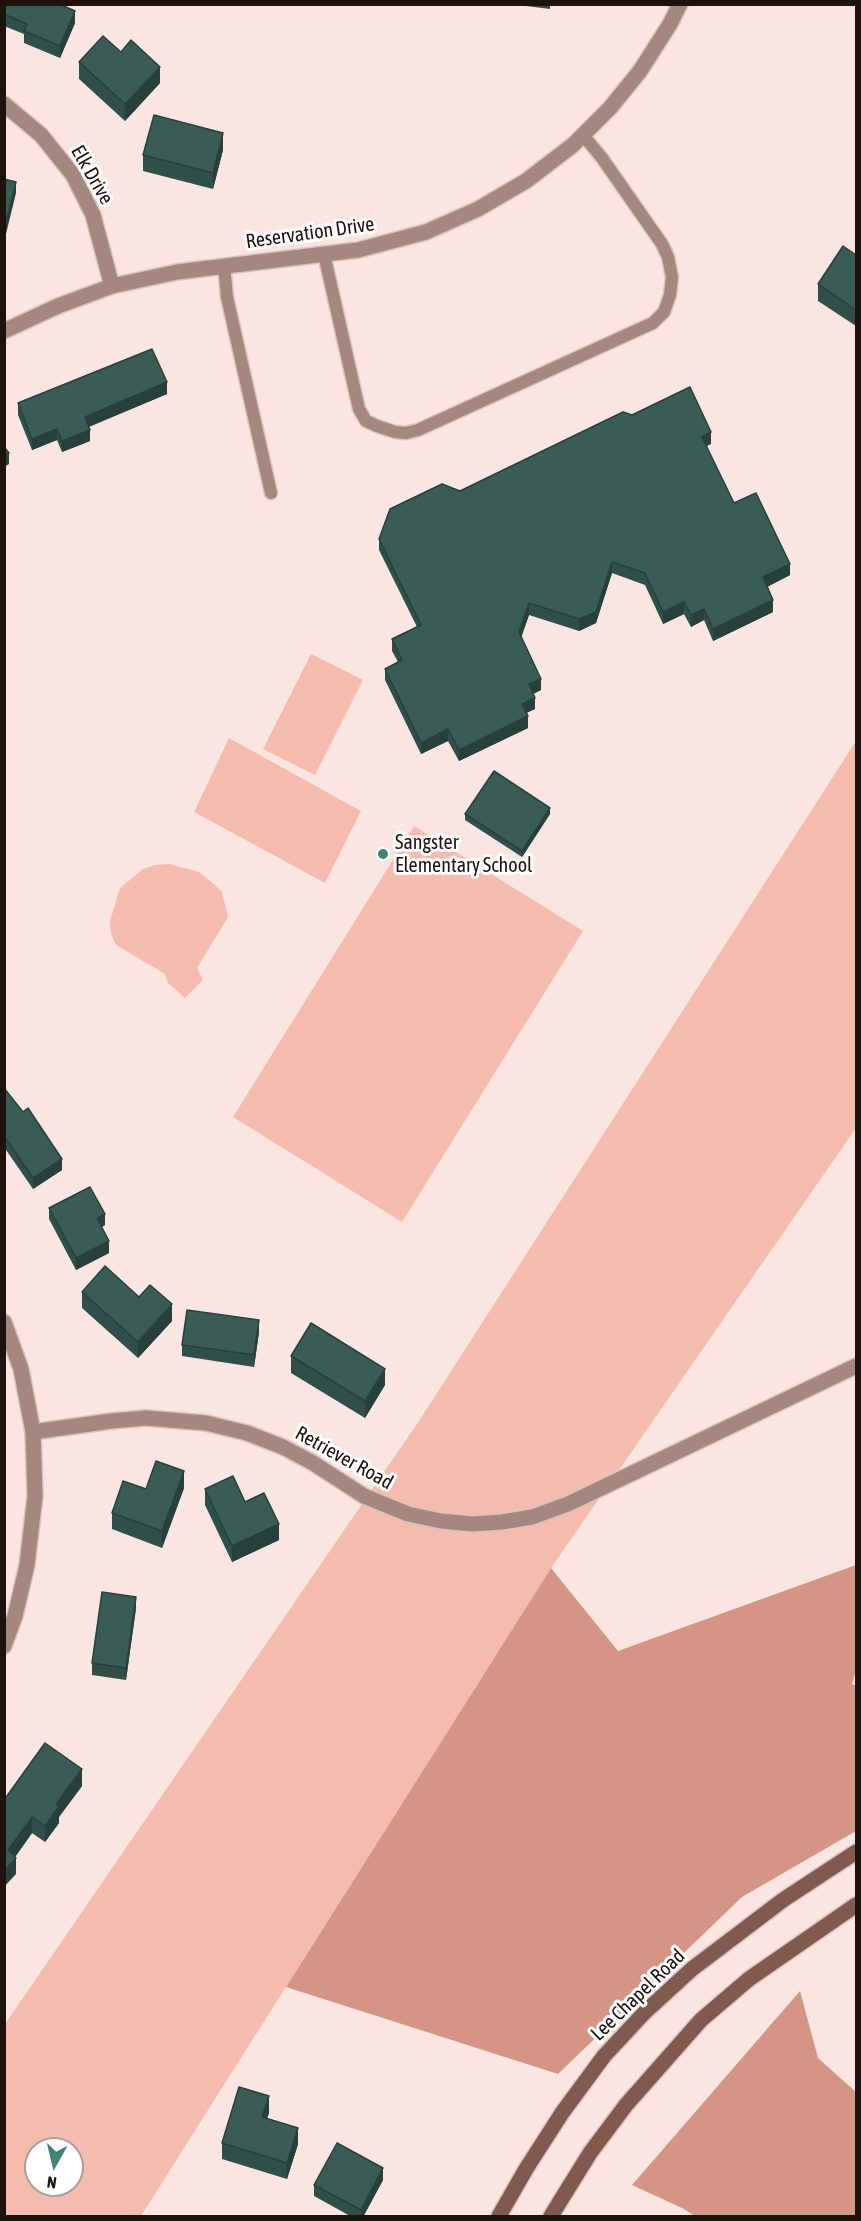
<!DOCTYPE html>
<style>
body{margin:0}
#map{position:relative;width:861px;height:2221px;overflow:hidden;background:#fbe5e0;font-family:"Asap Condensed",sans-serif}
canvas{display:block}
.frame{position:absolute;inset:0;border:6px solid #1e120f;pointer-events:none}
.north{position:absolute;left:24px;top:2137px;width:60px;height:60px;box-sizing:border-box;background:#fff;border:2px solid #a5a09f;border-radius:50%;rotate:188deg;font-size:16px;font-weight:700;line-height:24px;text-align:center;color:#1e120f}
.north::after{content:'';display:block;margin:auto;width:21px;height:27px;background:#408478;clip-path:polygon(50% 0,100% 100%,50% 72%,0 100%)}
</style>
<div id="map">
<canvas width="861" height="2221"></canvas>
<div class="frame"></div>
<div class="north">N</div>
</div>
<script>
const c = document.querySelector('canvas').getContext('2d');
c.lineJoin = 'round';
function fill(path, color) { c.fillStyle = color; c.fill(path, 'evenodd'); }
const poly = rows => new Path2D(rows.map(r => 'M' + r).join(''));
function trace(path, color, width, dash) { c.strokeStyle = color; c.lineWidth = width; c.lineCap = dash ? 'butt' : 'round'; c.setLineDash(dash || []); c.stroke(path); }
function drawText(font, color, halo, rows, align = 'center') {
  c.font = font + ' "Asap Condensed",sans-serif'; c.lineWidth = 6; c.setLineDash([]); c.textBaseline = 'middle'; c.strokeStyle = halo; c.fillStyle = color; for (const [text, x, y, turn = 0] of rows) {
    c.save(); c.translate(x, y); c.rotate((+turn || 0) * Math.PI / 180); c.textAlign = isNaN(turn) ? turn : align; if (halo) c.strokeText(text, 0, 0); c.fillText(text, 0, 0); c.restore();
  }
}
fill(poly([
 [311,654,363,680,315,775,263,749],
 [229,738,361,811,325,883,194,812],
 [856,741,856,1128,551,1568,141,2216,5,2216,5,2024,419,1421],
 [36,2149,72,2149,72,2185,36,2185],
 [414,826,583,931,402,1222,233,1117],
 [169,864,199,872,214,884,222,892,228,917,197,968,203,980,185,998,168,983,165,974,116,945,111,934,110,921,120,888,143,869,155,865]
]), '#f5bcad');
fill(poly([
 [856,1565,856,1670,852,1684,856,1686,856,1831,742,1897,558,2074,286,1987,551,1568,618,1651],
 [800,1991,818,2058,856,2092,856,2216,695,2216,682,2208,632,2185]
]), '#d59585');
const lane = poly([
 [324,254,359,409,366,421,377,426,395,432,406,433,418,430,653,323,664,312,670,295,672,277,668,257,662,244,602,158,583,135],
 [224,265,227,297,271,493]
]);
const street = poly([
 [4,104,41,135,73,175,93,215,112,286],
 [4,331,58,306,112,286,177,272,358,250,426,232,478,209,526,181,573,145,610,108,640,71,670,24,680,4],
 [4,1322,21,1369,33,1432,35,1496,27,1565,15,1616,4,1646],
 [33,1432,111,1421,146,1418,206,1423,247,1433,283,1447,313,1463,364,1496,408,1514,441,1521,472,1524,502,1522,532,1517,568,1504,856,1366]
]);
const secondary = poly([
 [499,2216,526,2169,562,2113,604,2056,645,2012,692,1969,783,1900,856,1852],
 [551,2216,590,2153,626,2105,701,2020,749,1979,856,1905]
]);
trace(lane, '#d8c3bf', 15);
trace(street, '#d8c3bf', 18);
trace(secondary, '#d8c3bf', 18);
trace(lane, '#a48880', 12);
trace(street, '#a48880', 15);
trace(secondary, '#80594f', 15);
fill(poly([
 [510,4,550,4,550,9],
 [4,8,75,23,60,58,24,43,24,34,4,26],
 [121,52,160,83,125,121,79,79,79,62],
 [223,150,213,189,143,171,143,155],
 [856,255,856,326,818,301,818,284],
 [167,394,89,427,90,441,62,452,57,440,32,450,18,415,18,403],
 [711,444,706,446,734,503,790,575,767,587,773,612,713,641,704,620,691,627,684,614,663,624,645,585,612,573,596,623,579,631,529,615,521,637,541,690,533,694,535,709,526,713,528,728,459,761,448,741,421,754,385,680,385,669,398,662,392,651,392,639,417,627,379,550,379,539,460,491],
 [465,814,550,814,522,857,465,820],
 [4,1088,62,1170,33,1189,4,1147],
 [49,1208,105,1225,102,1227,109,1253,76,1270,49,1219],
 [82,1292,139,1297,172,1321,138,1358,82,1308],
 [259,1332,254,1367,182,1356,182,1345],
 [291,1356,385,1385,365,1418,291,1373],
 [184,1488,162,1548,112,1529,112,1513,146,1489],
 [205,1489,245,1502,279,1540,232,1562,205,1505],
 [136,1608,126,1680,92,1675,92,1663],
 [82,1786,59,1817,59,1823,45,1842,32,1833,15,1857,16,1874,4,1800],
 [269,2113,267,2118,298,2144,287,2179,222,2159,222,2143],
 [383,2180,363,2217,352,2217,314,2196,314,2185]
]), '#314f49');
fill(poly([
 [75,11,75,23,60,58,60,46],
 [160,67,160,83,125,121,125,104],
 [223,133,223,150,213,189,213,173],
 [16,182,16,193,4,242,4,230],
 [167,382,167,394,85,428,85,417],
 [57,429,57,440,32,450,32,439],
 [90,430,90,441,62,452,62,441],
 [711,432,711,444,702,448,702,437],
 [9,453,9,464,4,467,4,456],
 [612,562,612,573,596,623,579,631,579,619],
 [790,564,790,575,763,589,763,577],
 [773,600,773,612,713,641,713,629],
 [684,602,684,614,663,624,663,612],
 [529,603,529,615,519,644,519,632],
 [704,609,704,620,691,627,691,615],
 [541,679,541,690,529,696,529,684],
 [535,698,535,709,522,715,522,704],
 [528,716,528,728,459,761,459,750],
 [448,729,448,741,421,754,421,743],
 [550,808,550,814,522,857,522,851],
 [6,1066,6,1078,4,1079,4,1067],
 [62,1159,62,1170,33,1189,33,1178],
 [105,1214,105,1225,97,1229,97,1218],
 [109,1241,109,1253,76,1270,76,1258],
 [172,1304,172,1321,138,1358,138,1342],
 [259,1320,259,1332,254,1367,254,1355],
 [385,1369,385,1385,365,1418,365,1401],
 [184,1471,184,1488,162,1548,162,1531],
 [279,1524,279,1540,232,1562,232,1546],
 [136,1597,136,1608,126,1680,126,1668],
 [82,1769,82,1786,59,1817,59,1823,45,1842,45,1826,56,1804],
 [32,1817,32,1833,8,1867,8,1850],
 [16,1858,16,1874,4,1887,4,1871],
 [269,2096,269,2113,262,2133,262,2117],
 [298,2128,298,2144,287,2179,287,2163],
 [383,2168,383,2180,363,2217,361,2217,361,2210]
]), '#28403c');
const building = poly([
 [6,4,59,4,75,11,60,46,24,31,27,24,4,14,4,8,6,4],
 [103,36,121,52,131,40,160,67,125,104,79,62,103,36],
 [154,115,223,133,213,173,143,155,154,115],
 [4,179,16,182,4,230,4,179],
 [843,246,856,255,856,310,818,284,843,246],
 [152,349,167,382,85,417,90,430,62,441,57,429,32,439,18,403,152,349],
 [690,387,711,432,702,437,734,503,756,493,790,564,763,577,773,600,713,629,704,609,691,615,684,602,663,612,645,573,612,562,596,612,579,619,529,603,519,632,541,679,529,684,535,698,522,704,528,716,459,750,448,729,421,743,385,669,402,660,392,639,421,625,379,539,390,509,442,484,460,491,623,412,632,415,690,387],
 [4,447,9,453,4,456,4,447],
 [494,771,550,808,522,851,465,814,494,771],
 [4,1088,23,1112,28,1108,62,1159,33,1178,4,1136,4,1088],
 [90,1187,105,1214,97,1218,109,1241,76,1258,49,1208,90,1187],
 [105,1266,139,1297,150,1285,172,1304,138,1342,82,1292,105,1266],
 [187,1310,259,1320,254,1355,182,1345,187,1310],
 [311,1323,385,1369,365,1401,291,1356,311,1323],
 [156,1461,184,1471,162,1531,112,1513,123,1481,146,1489,156,1461],
 [233,1476,245,1502,264,1493,279,1524,232,1546,205,1489,233,1476],
 [102,1592,136,1597,126,1668,92,1663,102,1592],
 [45,1743,82,1769,56,1804,59,1806,45,1826,32,1817,8,1850,16,1858,4,1871,4,1800,45,1743],
 [239,2087,269,2096,262,2117,298,2128,287,2163,222,2143,239,2087],
 [337,2143,383,2168,361,2210,314,2185,337,2143]
]);
fill(building, '#395c55');
trace(building, '#28403c', 1.5);
for (const [x, y, r, color] of [
 [383,854,6,"#408478"]
]) { const dot = new Path2D(); dot.arc(x, y, r, 0, 2 * Math.PI); c.fillStyle = color; c.fill(dot); trace(dot, '#fff', 2); }
drawText('20px', '#1e120f', '#fff', [
 ["Elk Drive",92,175,60],
 ["Reservation Drive",310,233,-8],
 ["Retriever Road",344,1458,29],
 ["Lee Chapel Road",638,1995,-44]
]);
drawText('20px', '#1e120f', '#fff', [
 ["Sangster",395,843],
 ["Elementary School",395,866]
], 'left');
</script>
